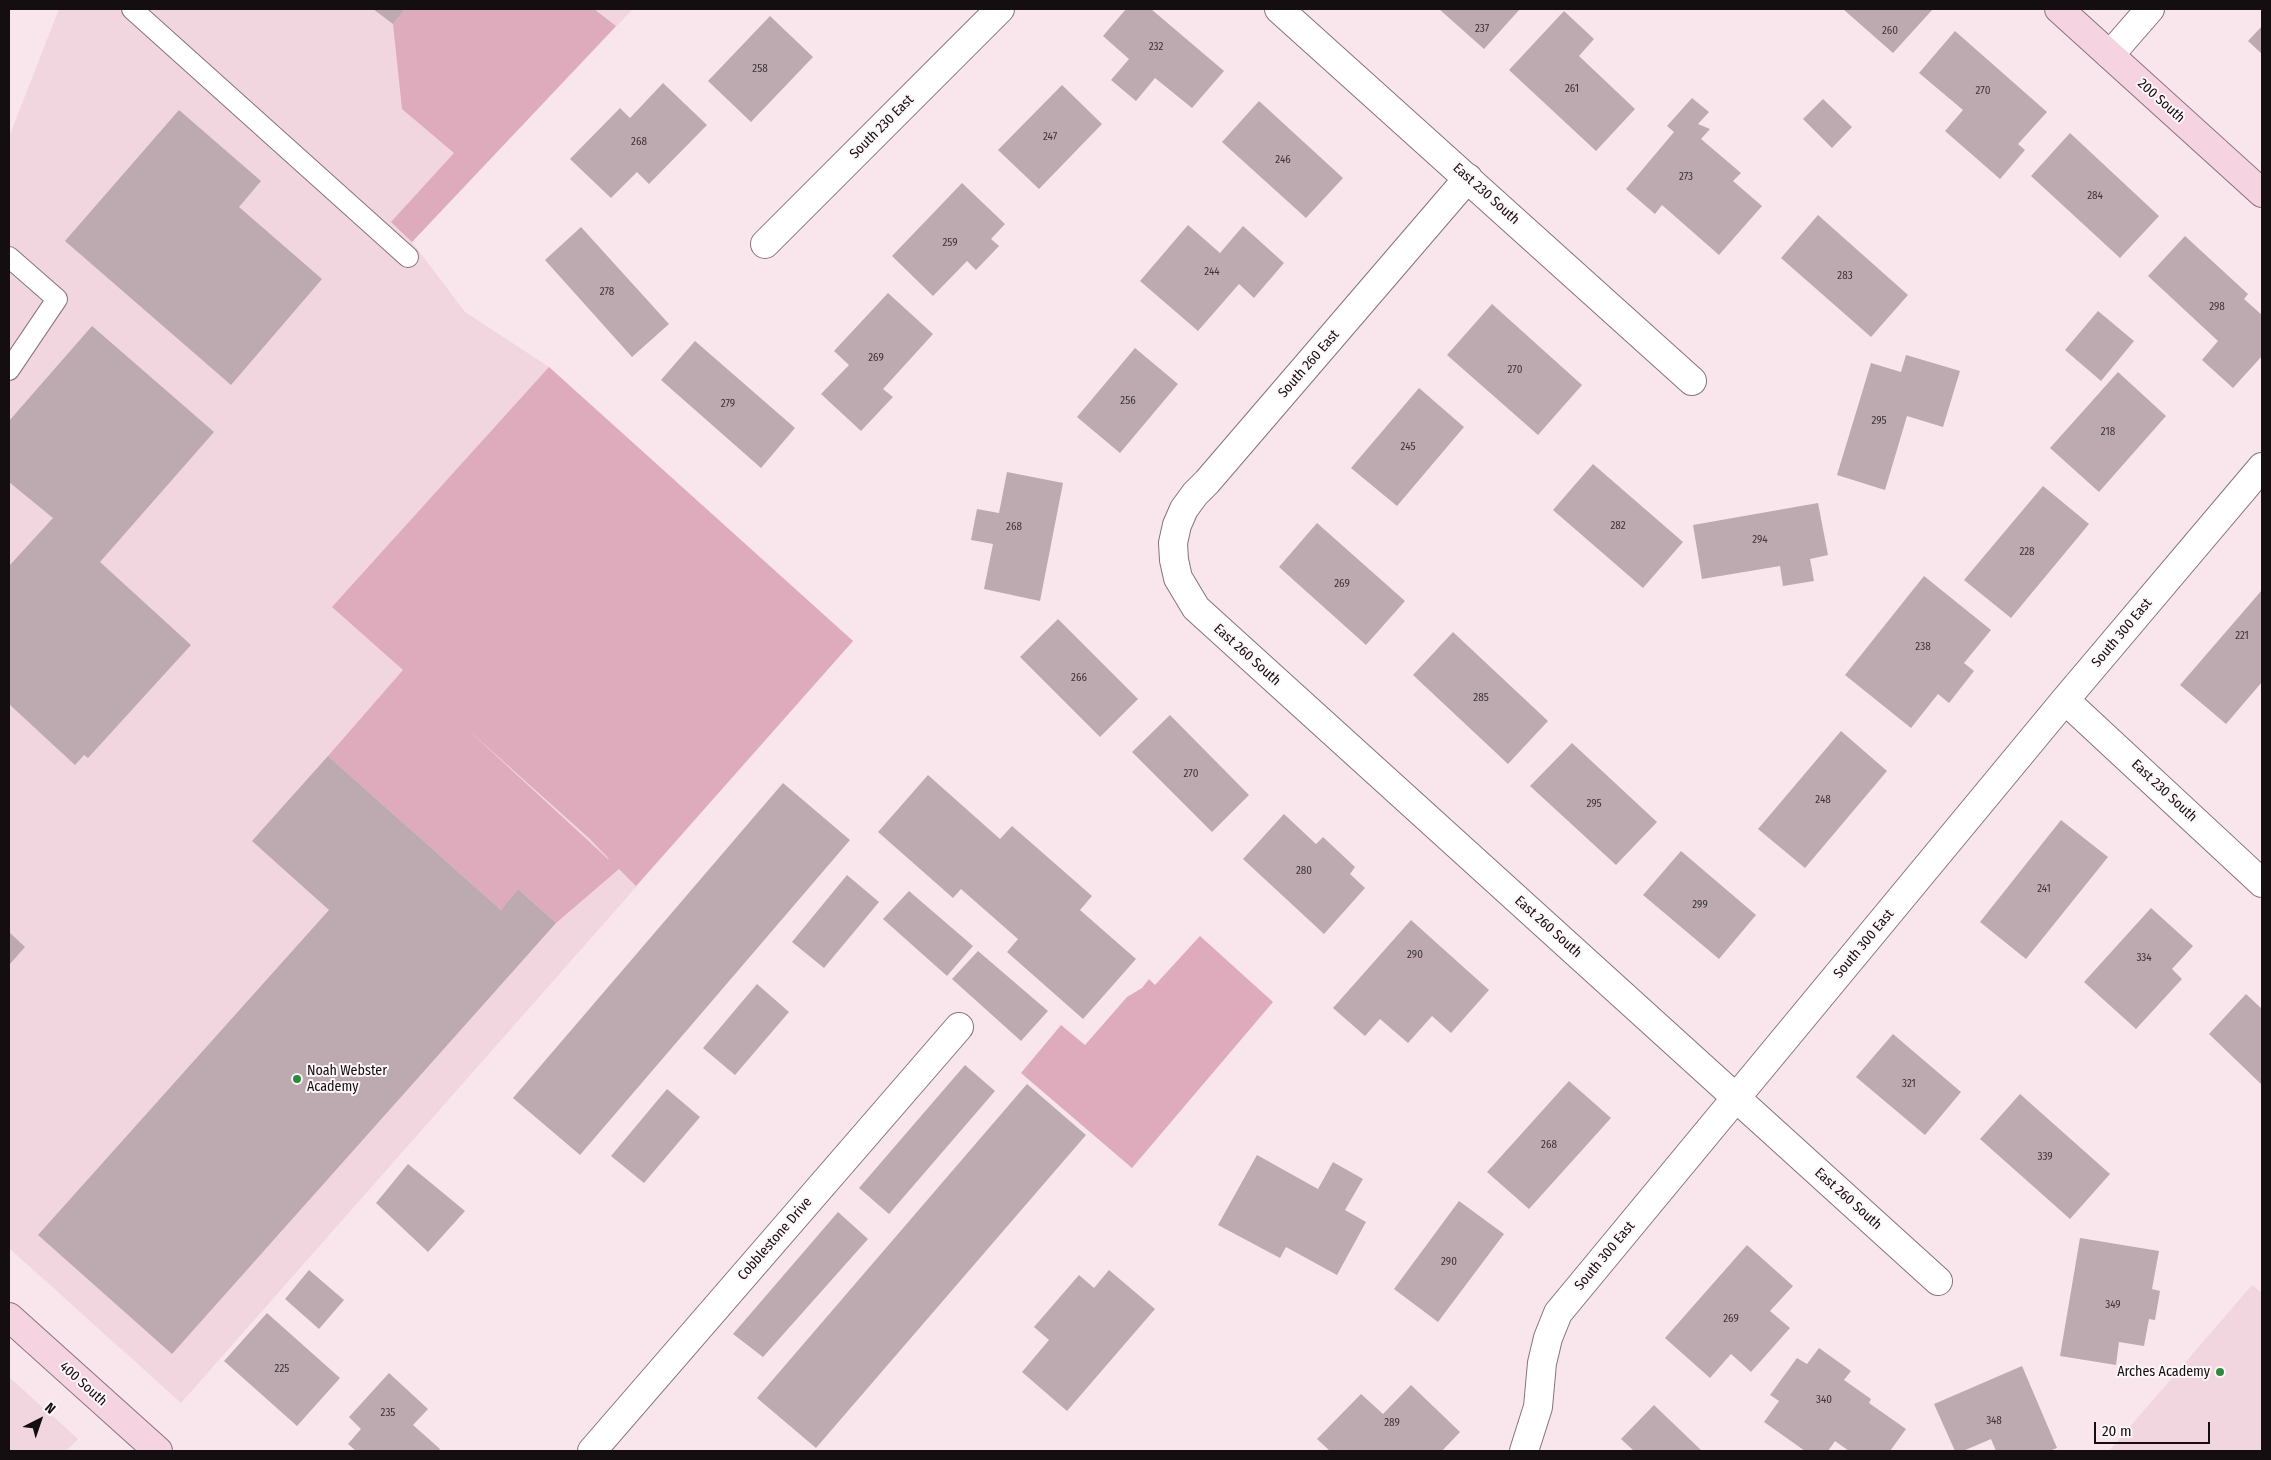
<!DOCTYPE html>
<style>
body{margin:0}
#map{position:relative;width:2271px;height:1460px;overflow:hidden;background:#f9e5ec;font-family:"Fira Sans Condensed",sans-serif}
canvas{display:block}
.frame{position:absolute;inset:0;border:10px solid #140e10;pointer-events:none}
.north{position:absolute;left:15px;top:1395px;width:50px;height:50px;-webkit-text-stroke:4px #fef6f9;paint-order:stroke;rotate:41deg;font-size:14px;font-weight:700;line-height:20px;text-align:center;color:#140e10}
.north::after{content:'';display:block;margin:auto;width:18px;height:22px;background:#140e10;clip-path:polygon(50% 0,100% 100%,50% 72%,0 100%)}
.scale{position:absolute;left:2094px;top:1422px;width:116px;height:22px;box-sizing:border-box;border:2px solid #140e10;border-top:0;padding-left:6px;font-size:15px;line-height:18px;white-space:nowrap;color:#140e10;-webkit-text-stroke:4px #fef6f9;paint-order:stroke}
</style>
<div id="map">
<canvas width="2271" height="1460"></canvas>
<div class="frame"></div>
<div class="north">N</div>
<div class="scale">20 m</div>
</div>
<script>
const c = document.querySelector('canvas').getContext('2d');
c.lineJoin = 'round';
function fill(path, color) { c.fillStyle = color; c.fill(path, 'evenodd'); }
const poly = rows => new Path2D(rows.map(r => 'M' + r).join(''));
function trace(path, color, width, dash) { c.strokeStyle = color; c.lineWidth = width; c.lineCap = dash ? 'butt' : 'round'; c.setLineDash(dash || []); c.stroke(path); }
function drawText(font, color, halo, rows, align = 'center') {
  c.font = font + ' "Fira Sans Condensed",sans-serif'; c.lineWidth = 4; c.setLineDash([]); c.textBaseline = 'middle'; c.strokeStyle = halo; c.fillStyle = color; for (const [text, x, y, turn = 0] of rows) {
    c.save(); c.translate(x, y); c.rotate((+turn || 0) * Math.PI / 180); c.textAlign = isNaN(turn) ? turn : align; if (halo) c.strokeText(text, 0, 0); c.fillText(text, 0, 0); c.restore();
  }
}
fill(poly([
 [59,9,633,9,412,242,465,312,549,367,853,641,181,1403,9,1248,9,137],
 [2252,1285,2262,1293,2262,1451,2109,1451],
 [9,1377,78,1439,66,1451,9,1451]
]), '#f2d6df');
fill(poly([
 [405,9,594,9,616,26,412,242,391,222,454,153,402,109,393,24],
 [549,367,853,641,636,886,619,869,556,923,518,889,501,910,328,756,403,670,332,607],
 [465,727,590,839,609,859,608,859],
 [1200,936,1273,1002,1132,1168,1021,1073,1061,1025,1085,1045,1127,997,1142,988,1149,979,1155,985]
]), '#deabbc');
fill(poly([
 [373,9,405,9,393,24],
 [1126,9,1151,9,1224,71,1192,108,1155,78,1136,101,1111,80,1129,59,1103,36],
 [1439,9,1520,9,1484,49],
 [1843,9,1933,9,1893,53],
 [1564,11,1594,39,1579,56,1635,109,1596,151,1509,70],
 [770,16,813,57,751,122,708,81],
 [2262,26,2262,54,2248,41],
 [1955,31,2047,112,2018,144,2025,150,2000,179,1945,131,1963,110,1919,73],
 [663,83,707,125,649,184,637,172,611,198,570,159,620,108,630,118],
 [1062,85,1102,124,1039,189,998,150],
 [1692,98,1709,112,1698,124,1710,129,1701,139,1741,173,1733,181,1762,206,1719,255,1662,205,1655,214,1626,189,1674,132,1667,126],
 [1823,99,1852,127,1832,148,1803,119],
 [1259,101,1343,178,1306,218,1222,142],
 [179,110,261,181,239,207,322,279,231,385,65,241],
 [2070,133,2159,216,2120,258,2031,176],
 [962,183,1005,224,991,239,999,246,976,270,967,261,933,296,892,256],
 [1818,215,1908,295,1871,337,1781,258],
 [1188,225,1220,253,1243,226,1284,263,1254,298,1239,284,1198,331,1140,281],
 [581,227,669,324,632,357,545,260],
 [2185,236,2248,294,2244,299,2262,315,2262,356,2233,388,2202,360,2218,341,2148,276],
 [888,293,933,334,883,389,893,397,861,431,821,394,849,365,834,351],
 [1492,304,1582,385,1538,435,1447,355],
 [2098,311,2134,341,2101,381,2065,350],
 [92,326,214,432,100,562,191,645,88,758,84,755,75,765,9,704,9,566,53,518,9,482,9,421],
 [695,341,795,428,761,468,661,380],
 [1135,348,1178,384,1120,453,1077,417],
 [1906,355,1960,371,1943,427,1907,416,1885,490,1837,475,1871,363,1901,372],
 [2118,372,2166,416,2099,492,2050,448],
 [1419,388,1464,427,1397,506,1351,468],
 [1593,464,1683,542,1643,588,1553,510],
 [1007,472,1063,483,1040,601,984,589,993,544,971,540,977,509,999,513],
 [2043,486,2089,524,2011,618,1964,580],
 [1818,503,1828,555,1810,559,1814,581,1783,586,1780,566,1702,579,1693,525],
 [1317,523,1405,601,1366,645,1279,567],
 [1924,576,1991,630,1964,663,1974,671,1949,703,1938,694,1911,728,1845,675],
 [2262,590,2262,682,2226,724,2180,685],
 [1058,619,1138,699,1100,737,1020,657],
 [1453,632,1548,721,1508,764,1413,675],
 [1170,715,1249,795,1212,832,1132,752],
 [1841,731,1887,771,1805,868,1758,829],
 [1572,743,1657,822,1616,865,1530,786],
 [328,756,501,910,518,889,556,923,172,1354,38,1235,329,910,252,841],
 [928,775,1000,839,1012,826,1092,896,1080,910,1136,959,1083,1019,1007,952,1018,939,961,889,953,898,878,832],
 [783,783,850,840,580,1155,513,1098],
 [1284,814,1316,844,1323,837,1355,867,1350,874,1365,888,1324,934,1243,859],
 [2061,820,2108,857,2026,959,1980,922],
 [1681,851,1756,915,1719,959,1643,895],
 [847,875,879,902,824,968,792,942],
 [909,891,973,946,947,976,883,919],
 [2151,908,2193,946,2172,969,2182,979,2136,1029,2084,982],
 [1411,920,1489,990,1451,1033,1432,1016,1408,1043,1380,1019,1365,1036,1333,1008],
 [9,932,25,947,9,965],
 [978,951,1048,1011,1021,1041,952,979],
 [757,984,789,1012,735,1075,703,1048],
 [2246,994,2262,1009,2262,1085,2209,1034],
 [1893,1034,1961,1092,1925,1135,1856,1077],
 [965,1065,995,1091,889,1214,859,1188],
 [1569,1081,1611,1118,1529,1209,1487,1172],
 [1027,1084,1086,1135,816,1448,757,1398],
 [667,1089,700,1117,644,1183,611,1156],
 [2020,1094,2110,1174,2070,1219,1980,1139],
 [1257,1155,1318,1189,1333,1162,1363,1179,1345,1210,1366,1222,1337,1275,1286,1247,1280,1258,1218,1225],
 [408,1164,465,1211,428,1252,376,1203],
 [1459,1201,1504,1234,1438,1322,1394,1289],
 [838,1212,868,1239,763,1357,733,1334],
 [2080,1238,2159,1251,2152,1289,2160,1291,2155,1320,2149,1319,2144,1346,2119,1342,2116,1365,2060,1356],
 [1747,1245,1793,1286,1770,1311,1790,1328,1751,1372,1731,1354,1710,1378,1665,1338],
 [309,1270,344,1300,319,1329,285,1299],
 [1109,1270,1155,1309,1067,1411,1022,1372,1049,1340,1034,1327,1079,1275,1094,1288],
 [267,1313,340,1378,297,1426,224,1361],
 [1819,1348,1851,1371,1844,1380,1871,1399,1869,1403,1906,1429,1890,1451,1849,1451,1835,1441,1828,1451,1805,1451,1764,1422,1779,1401,1770,1395,1797,1358,1807,1364],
 [2022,1366,2057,1448,2049,1451,1996,1451,1991,1439,1963,1451,1955,1451,1934,1404],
 [389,1373,428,1409,413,1425,440,1449,438,1451,356,1451,348,1444,361,1429,349,1417],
 [1411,1385,1460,1432,1442,1451,1330,1451,1317,1439,1361,1394,1383,1414],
 [1654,1405,1702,1451,1634,1451,1621,1439]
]), '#bdaab0');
const lane = poly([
 [132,9,408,257],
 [9,257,57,299,9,370]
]);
const street = poly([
 [1279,9,1692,381],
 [2110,55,2150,9],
 [1468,178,1207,482,1195,494,1184,509,1177,525,1173,543,1174,560,1178,578,1196,608,1938,1281],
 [765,244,1000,9],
 [2065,700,2262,883],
 [592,1451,959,1027],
 [1524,1451,1538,1407,1542,1363,1548,1338,1558,1313,2065,700,2262,467]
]);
const secondary = poly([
 [2059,9,2262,193],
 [9,1317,158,1451]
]);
trace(lane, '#86747a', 22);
trace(street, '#86747a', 30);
trace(secondary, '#86747a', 30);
trace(lane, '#fff', 20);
trace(street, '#fff', 28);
trace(secondary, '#f5d3e1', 28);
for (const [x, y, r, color] of [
 [297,1079,5,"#2d8b3d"],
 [2220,1372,5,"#2d8b3d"]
]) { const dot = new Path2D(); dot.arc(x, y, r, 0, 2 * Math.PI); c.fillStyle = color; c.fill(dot); trace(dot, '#fef6f9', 2); }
drawText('11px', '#3e3538', null, [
 ["237",1482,29],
 ["260",1890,31],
 ["232",1156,47],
 ["258",760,69],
 ["261",1572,89],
 ["270",1983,91],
 ["247",1050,137],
 ["268",639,142],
 ["246",1283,160],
 ["273",1686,177],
 ["284",2095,196],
 ["259",950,243],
 ["244",1212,272],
 ["283",1845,276],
 ["278",607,292],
 ["298",2217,307],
 ["269",876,358],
 ["270",1515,370],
 ["256",1128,401],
 ["279",728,404],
 ["295",1879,421],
 ["218",2108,432],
 ["245",1408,447],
 ["282",1618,526],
 ["268",1014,527],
 ["294",1760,540],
 ["228",2027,552],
 ["269",1342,584],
 ["221",2242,636],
 ["238",1923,647],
 ["266",1079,678],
 ["285",1481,698],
 ["270",1191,774],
 ["248",1823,800],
 ["295",1594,804],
 ["280",1304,871],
 ["241",2044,889],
 ["299",1700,905],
 ["290",1415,955],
 ["334",2144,958],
 ["321",1909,1084],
 ["268",1549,1145],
 ["339",2045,1157],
 ["290",1449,1262],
 ["349",2113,1305],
 ["269",1731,1319],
 ["225",282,1369],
 ["340",1824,1400],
 ["235",388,1413],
 ["348",1994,1421],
 ["289",1392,1423]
]);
drawText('14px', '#140e10', '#fef6f9', [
 ["200 South",2161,101,42],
 ["South 230 East",882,127,-45],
 ["East 230 South",1486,194,42],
 ["South 260 East",1309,364,-49],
 ["South 300 East",2122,633,-50],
 ["East 260 South",1247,655,42],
 ["East 230 South",2164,791,43],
 ["East 260 South",1548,927,42],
 ["South 300 East",1864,944,-50],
 ["East 260 South",1848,1199,42],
 ["Cobblestone Drive",775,1239,-49],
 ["South 300 East",1605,1256,-50],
 ["400 South",83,1384,42]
]);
drawText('14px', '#140e10', '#fef6f9', [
 ["Noah Webster",307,1071],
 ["Academy",307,1087],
 ["Arches Academy",2210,1372,"right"]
], 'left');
</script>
